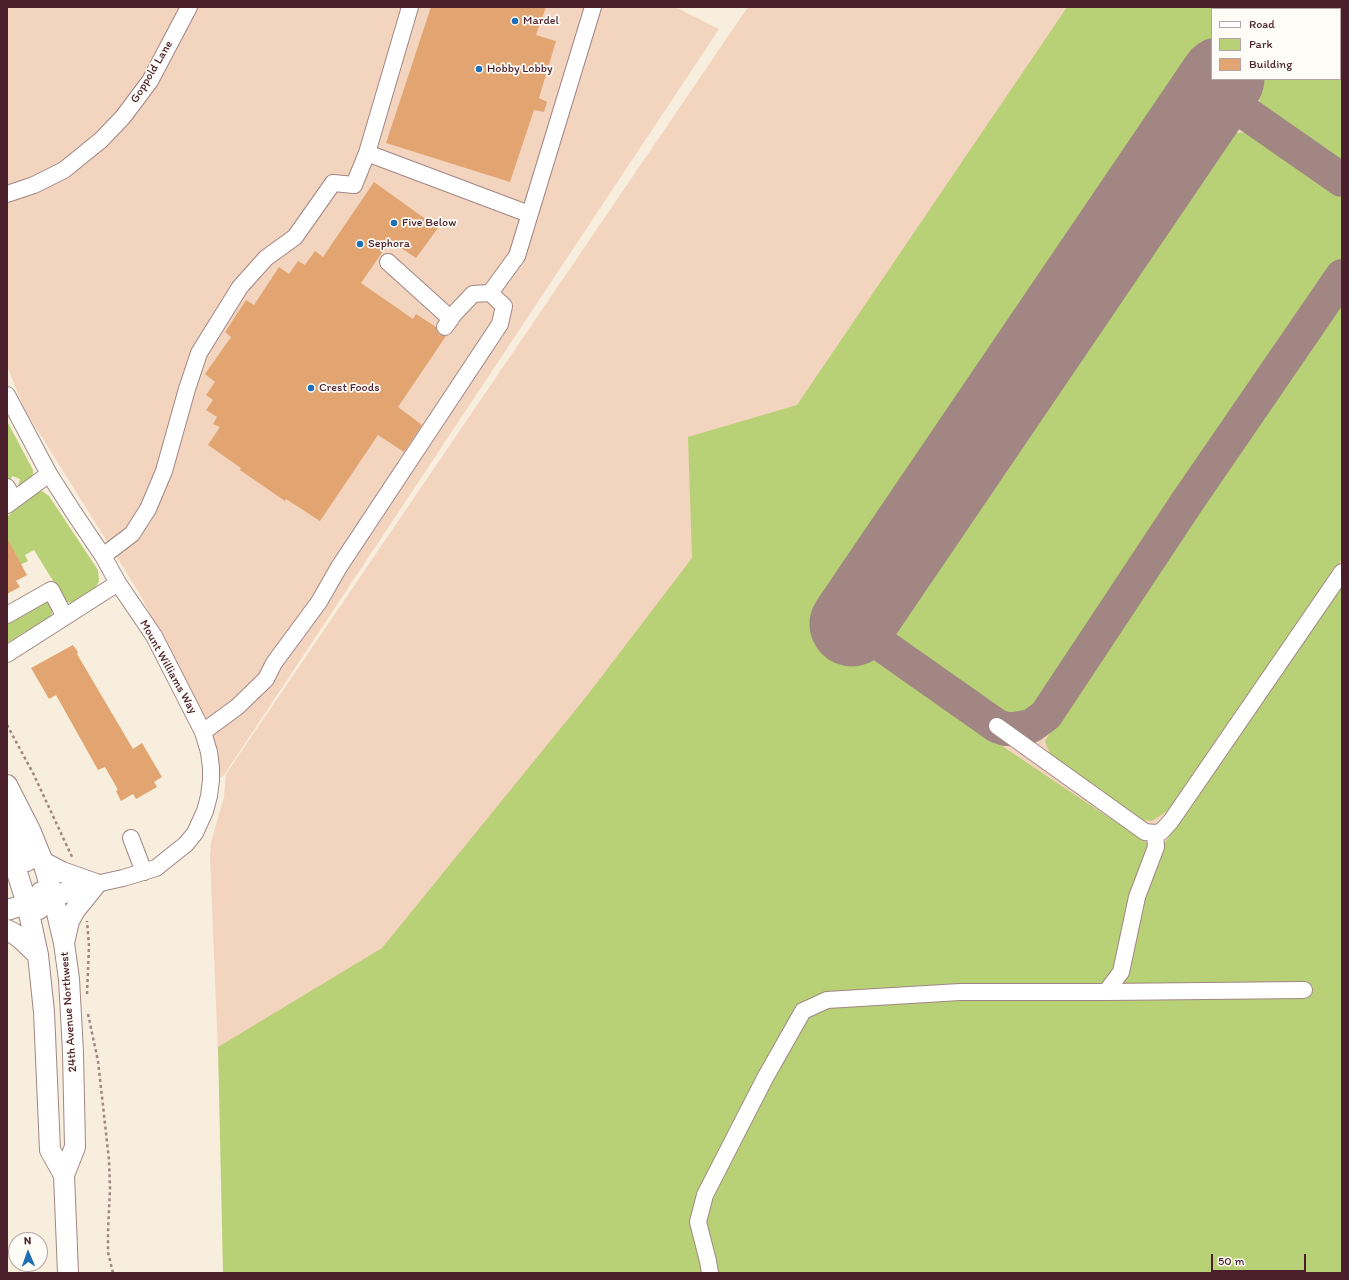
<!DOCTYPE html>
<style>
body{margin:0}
#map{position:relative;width:1349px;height:1280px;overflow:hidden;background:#f8eedd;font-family:Itim,sans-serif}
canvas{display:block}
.frame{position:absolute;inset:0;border:8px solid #4a1f2b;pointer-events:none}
.legend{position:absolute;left:1211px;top:8px;width:130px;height:72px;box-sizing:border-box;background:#fdfcf7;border:1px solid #b5a4a5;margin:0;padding:5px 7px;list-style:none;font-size:12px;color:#4a1f2b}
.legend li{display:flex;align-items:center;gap:8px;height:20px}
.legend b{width:20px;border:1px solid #b5a4a5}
.north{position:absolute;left:8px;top:1232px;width:40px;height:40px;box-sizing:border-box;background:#fdfcf7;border:1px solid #b5a4a5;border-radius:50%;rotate:358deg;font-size:11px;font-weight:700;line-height:16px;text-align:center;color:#4a1f2b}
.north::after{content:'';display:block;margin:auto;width:14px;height:18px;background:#1f6fb2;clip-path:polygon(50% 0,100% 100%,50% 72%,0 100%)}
.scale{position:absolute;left:1211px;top:1254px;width:95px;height:18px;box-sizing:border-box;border:2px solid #4a1f2b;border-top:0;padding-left:5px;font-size:12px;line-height:14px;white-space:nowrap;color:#4a1f2b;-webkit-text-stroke:3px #fdfcf7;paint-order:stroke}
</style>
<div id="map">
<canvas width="1349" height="1280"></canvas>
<div class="frame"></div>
<ul class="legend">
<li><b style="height:5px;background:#fff"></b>Road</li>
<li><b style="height:11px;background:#b9d176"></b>Park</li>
<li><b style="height:11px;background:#e2a572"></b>Building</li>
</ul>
<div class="north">N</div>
<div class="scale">50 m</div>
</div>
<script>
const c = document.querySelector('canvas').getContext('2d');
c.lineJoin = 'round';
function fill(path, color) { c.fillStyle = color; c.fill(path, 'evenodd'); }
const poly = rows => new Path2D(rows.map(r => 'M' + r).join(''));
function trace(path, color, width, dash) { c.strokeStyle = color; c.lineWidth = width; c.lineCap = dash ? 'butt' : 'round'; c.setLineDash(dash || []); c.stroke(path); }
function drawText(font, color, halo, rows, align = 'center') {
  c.font = font + ' Itim,sans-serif'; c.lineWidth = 3.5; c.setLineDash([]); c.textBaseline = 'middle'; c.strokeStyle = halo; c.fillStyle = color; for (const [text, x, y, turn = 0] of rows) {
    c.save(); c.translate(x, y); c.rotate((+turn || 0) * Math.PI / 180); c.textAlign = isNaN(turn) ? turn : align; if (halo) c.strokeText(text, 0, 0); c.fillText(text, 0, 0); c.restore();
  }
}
fill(poly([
 [7,7,675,7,719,29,224,775,219,778,182,675,138,591,25,410,7,366],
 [748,7,1342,7,1342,1273,227,1273,210,856,211,842,224,797,226,774],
 [1212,9,1340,9,1340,79,1212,79]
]), '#f3d4bf');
fill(poly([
 [1067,7,1236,7,1235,9,1212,9,1212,43,813,630,861,662,866,655,1150,845,1160,848,1167,840,1342,584,1342,1273,223,1273,218,1047,382,948,586,697,692,558,688,437,797,405],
 [1306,7,1342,7,1342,167,1271,119,1265,113,1260,104,1258,95,1260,79,1340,79,1340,9,1305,9],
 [1249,132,1262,138,1342,192,1342,257,1037,705,1026,715,1021,718,1016,719,1004,717,903,648,896,639,895,634,895,612,1213,145,1224,136,1235,133],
 [1342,299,1342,559,1173,807,1152,821,1141,820,1051,757,1045,741,1066,707],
 [7,421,33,470,33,474,31,478,18,487,20,479,12,476,10,484,7,477],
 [42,491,49,496,98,570,99,581,95,589,72,603,66,602,34,550,25,555,28,561,20,565,7,548,7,517,25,500,39,492],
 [47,602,50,604,52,611,52,614,50,617,7,643,7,625,45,603]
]), '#b9d176');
trace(poly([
 [1214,91,1342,180],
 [852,624,997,726,1006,729,1015,729,1031,726,1038,721,1046,715,1187,502,1342,276]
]), '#a18684', 34);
trace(poly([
 [1270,9,1271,7],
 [852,624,1222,79]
]), '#a18684', 85);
fill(poly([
 [431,7,546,7,536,35,556,41,539,98,547,102,544,112,534,110,510,182,386,143],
 [374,182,438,228,416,258,395,244,392,248,388,244,361,283,413,319,416,314,436,327,437,331,439,335,446,336,398,407,422,425,404,452,378,435,320,521,286,499,285,501,240,470,241,468,208,445,220,427,213,424,217,417,206,410,213,400,206,395,215,382,205,374,231,337,225,332,246,300,254,305,279,267,289,274,298,261,305,265,315,251,323,257],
 [7,538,27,575,16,581,20,587,7,594],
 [73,645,78,652,77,654,133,749,142,743,162,777,154,782,157,787,136,799,133,794,121,801,116,791,118,790,105,767,98,770,56,695,49,699,31,668]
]), '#e2a572');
const minor = poly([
 [367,153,529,214],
 [7,194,34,185,64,170,101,140,123,117,150,81,189,7],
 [388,262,451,319],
 [490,293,517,256,593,7],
 [7,395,49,474,74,513,103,556,118,583,154,636,203,732,209,752,211,768,211,780,209,796,205,811,195,833,186,844,156,868,123,878,96,884],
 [7,487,14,500],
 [7,505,49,474],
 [103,556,132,534,148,509,164,471,187,389,199,353,240,287,266,258,295,237,333,183,354,185,367,153,410,7],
 [7,615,51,590,65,617],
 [7,654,118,583],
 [997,726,1145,832,1155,833,1161,832,1171,821,1342,572],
 [203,732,237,707,266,679,274,663,319,602,339,567,500,324,504,306,490,293,473,294,454,314,445,327],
 [131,838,144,872],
 [1106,992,1121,972,1137,897,1156,847,1155,833],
 [710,1273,708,1261,698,1222,705,1195,765,1078,803,1011,827,1000,960,992,1106,992,1304,990]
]);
const major = poly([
 [7,785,30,830,43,862,53,896,64,943,69,979,73,1052,75,1147,64,1175,68,1273],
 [7,814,27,861],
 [7,846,14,863,27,904,38,955,44,1012,50,1150,64,1175],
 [43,862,62,872,96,884],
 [41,892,44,895,53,896,96,884],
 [7,910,27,904,39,909],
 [7,930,13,933,20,938,38,955],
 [64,943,69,921,75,910,96,884]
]);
trace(minor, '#a18684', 18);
trace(major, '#a18684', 22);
trace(poly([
 [7,725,33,773,73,859],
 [87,994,89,946,87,921],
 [88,1014,98,1061,109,1160,110,1188,108,1232,108,1252,113,1273]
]), '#a18684', 2.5, [3, 3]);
trace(minor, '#fff', 16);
trace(major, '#fff', 20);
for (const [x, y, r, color] of [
 [515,21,4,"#1f6fb2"],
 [479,69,4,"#1f6fb2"],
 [394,223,4,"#1f6fb2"],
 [360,244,4,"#1f6fb2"],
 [311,388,4,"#1f6fb2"]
]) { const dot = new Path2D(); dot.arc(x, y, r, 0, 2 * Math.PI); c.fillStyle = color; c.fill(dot); trace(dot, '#fdfcf7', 1.5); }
drawText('12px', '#4a1f2b', '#fdfcf7', [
 ["Mardel",523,21],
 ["Hobby Lobby",487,69],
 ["Five Below",402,223],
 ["Sephora",368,244],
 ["Crest Foods",319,388]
], 'left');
drawText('12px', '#4a1f2b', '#fdfcf7', [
 ["Goppold Lane",152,72,-59],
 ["Mount Williams Way",168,667,61],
 ["24th Avenue Northwest",69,1012,-94]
]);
</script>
